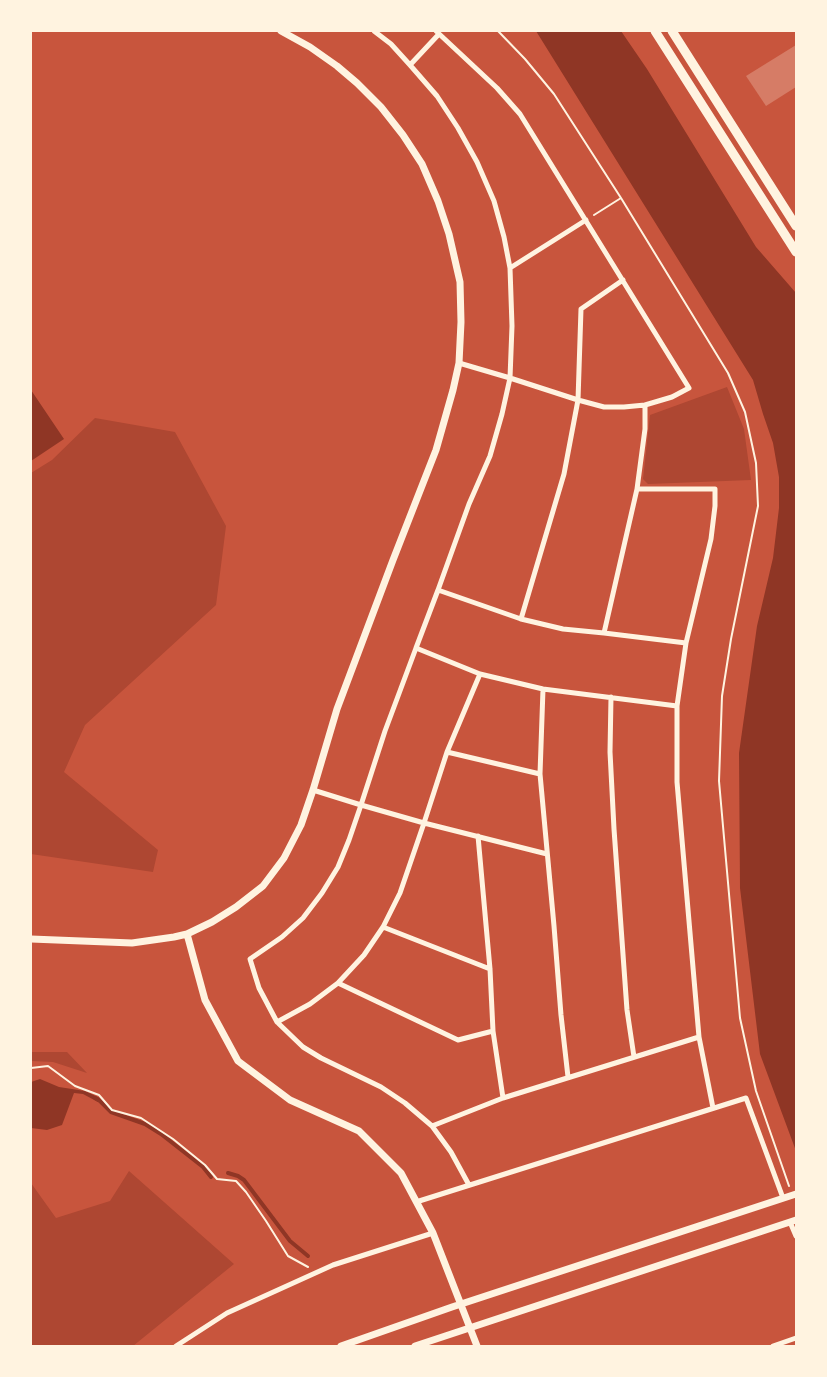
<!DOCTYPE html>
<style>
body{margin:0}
#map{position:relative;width:827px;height:1377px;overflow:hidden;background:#c8553d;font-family:Bitter,serif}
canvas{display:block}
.frame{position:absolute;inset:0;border:32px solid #fff3e0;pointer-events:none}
</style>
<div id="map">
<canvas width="827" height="1377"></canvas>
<div class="frame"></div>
</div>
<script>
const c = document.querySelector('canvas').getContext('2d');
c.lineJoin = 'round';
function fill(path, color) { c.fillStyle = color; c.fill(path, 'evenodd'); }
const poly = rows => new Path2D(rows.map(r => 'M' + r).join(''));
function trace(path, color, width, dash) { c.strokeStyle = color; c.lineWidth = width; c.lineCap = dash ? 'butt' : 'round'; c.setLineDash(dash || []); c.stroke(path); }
fill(poly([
 [727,387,744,429,751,480,648,484,643,479,650,415],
 [95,418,175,432,226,526,216,605,85,725,64,772,158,850,153,872,31,854,31,473,52,460],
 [31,1052,67,1052,87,1073,53,1062,31,1061],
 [129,1171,234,1264,133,1346,31,1346,31,1183,56,1218,110,1201]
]), '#ae4732');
fill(poly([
 [536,31,621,31,647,69,756,247,796,293,796,1151,760,1054,740,888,739,753,757,626,773,558,779,508,779,477,773,443,763,414,753,380],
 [31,390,64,439,31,461],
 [40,1079,59,1087,85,1091,100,1098,98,1102,83,1094,74,1093,62,1125,47,1130,31,1128,31,1082]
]), '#8f3625');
trace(poly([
 [95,1098,100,1101,111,1112,145,1124,161,1134,203,1167,211,1177],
 [228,1173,238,1176,244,1180,290,1241,308,1256]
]), '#8f3625', 4);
fill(poly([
 [796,45,796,87,766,106,746,76]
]), '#d67c66');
trace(poly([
 [498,31,525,59,554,94,621,198,594,215],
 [621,198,728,373,745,412,756,463,758,506,731,639,722,696,719,781,740,1018,756,1091,789,1186],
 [31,1068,48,1066,75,1086,99,1095,112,1110,141,1118,173,1139,205,1165,217,1179,236,1181,246,1192,266,1221,288,1256,308,1267]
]), '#fff3e0', 2);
trace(poly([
 [374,31,391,44,410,65,437,96,458,128,477,162,494,201,504,237,510,268,586,220],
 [436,31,497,88,520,114,689,388,672,397,645,405,645,429,637,489,715,489,715,506,711,539,686,643,677,706,677,782,699,1037],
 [410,65,439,34],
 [510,268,512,326,510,378,578,400,564,474,521,619,563,629,604,633,637,489],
 [623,280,581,309,578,400,604,407,624,407,645,405],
 [459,363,510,378,502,414,490,456,469,504,438,590,521,619],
 [438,590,416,648,480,674,543,689,677,706],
 [604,633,686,643],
 [480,674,447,752,540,774],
 [543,689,540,774,554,926,561,1015,568,1077],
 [611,697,610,752,614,829,627,1010,634,1057],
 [447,752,424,823,547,854],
 [313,790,361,805,349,840,338,867,322,893,303,918,282,937,250,959,259,988,277,1022,310,1004,338,983,364,955,383,927,400,893,424,823,361,805,385,731,416,648],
 [478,836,490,969,493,1031,503,1098],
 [383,927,490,969],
 [338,983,458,1040,493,1031],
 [277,1022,303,1047,321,1058,381,1087,405,1103,432,1126],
 [469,1185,451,1152,432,1126,503,1098,699,1037,713,1108],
 [416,1202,746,1098,783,1198],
 [790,1222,796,1236],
 [176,1346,227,1313,333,1265,433,1233],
 [773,1346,796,1338]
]), '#fff3e0', 5);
trace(poly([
 [187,934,205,1000,238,1061,290,1100,359,1131,401,1173,433,1233,477,1346],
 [31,939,132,943,174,937,187,934,212,922,236,907,263,886,284,858,301,825,313,790,337,709,393,560,436,450,453,390,459,363,461,322,460,282,449,234,438,201,422,164,403,135,381,107,357,83,337,66,310,47,281,31],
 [341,1346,452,1307,796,1194],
 [415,1346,796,1220]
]), '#fff3e0', 7);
trace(poly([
 [655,31,796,252],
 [672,31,796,226]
]), '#fff3e0', 9);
</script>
